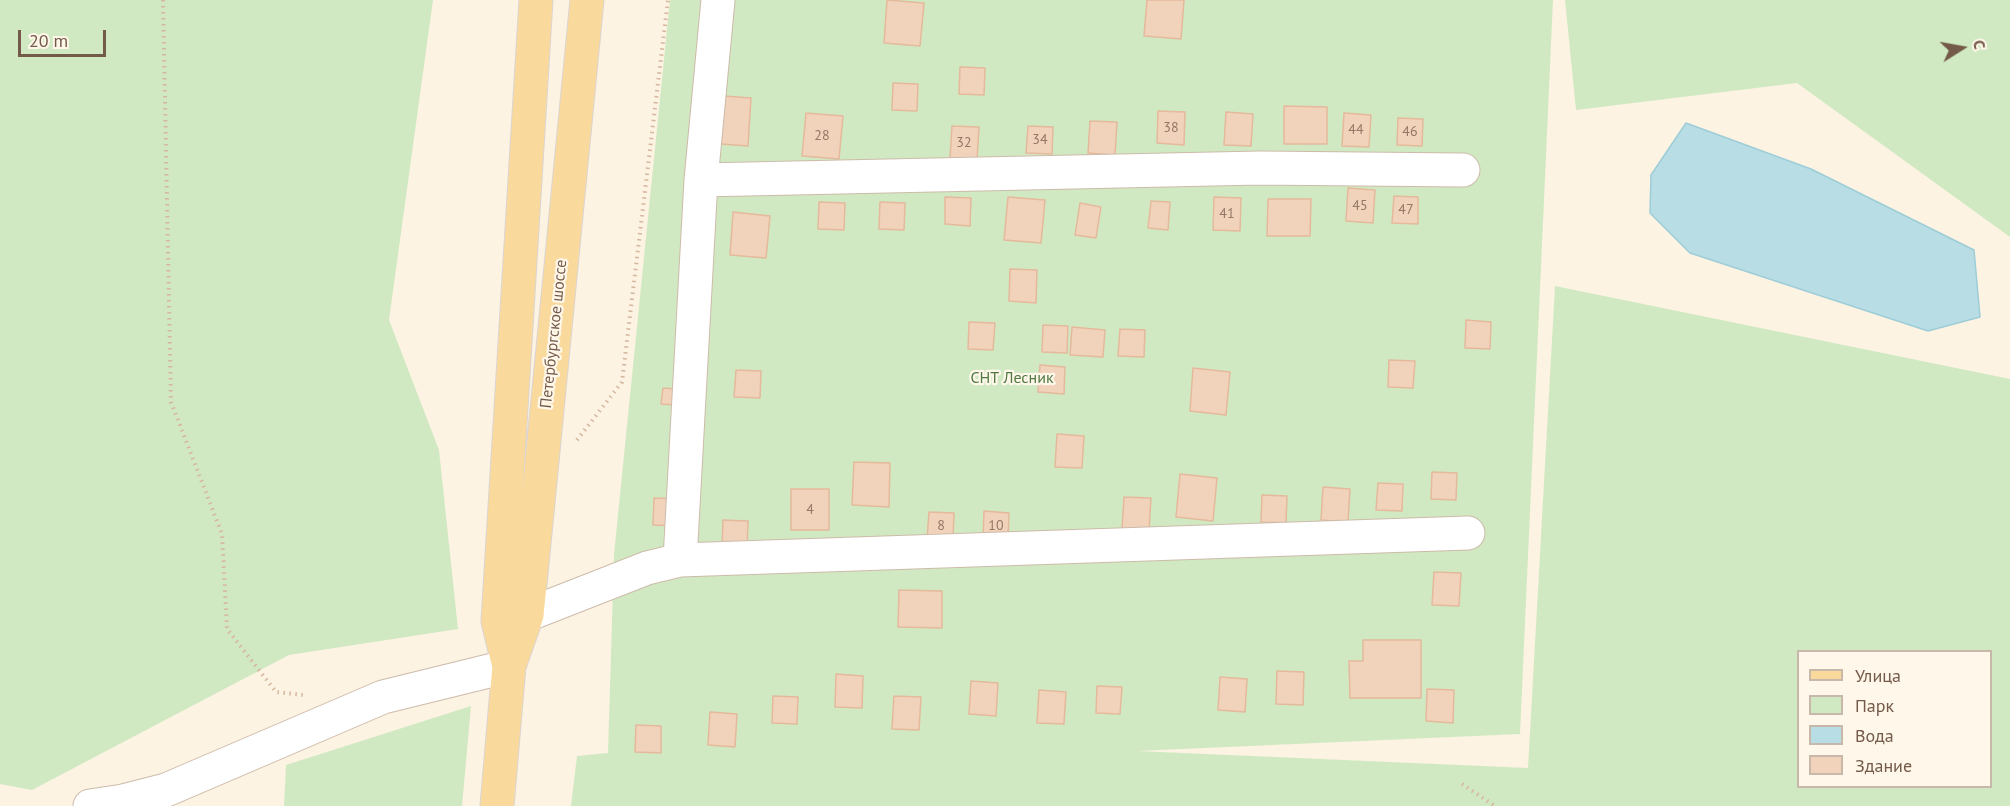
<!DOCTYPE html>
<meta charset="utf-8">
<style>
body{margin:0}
#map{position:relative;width:2010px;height:806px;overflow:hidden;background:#fcf3e3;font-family:"PT Sans",sans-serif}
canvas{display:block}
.legend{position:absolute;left:1797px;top:650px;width:195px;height:138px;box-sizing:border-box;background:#fff7ea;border:2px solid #c7b8aa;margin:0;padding:8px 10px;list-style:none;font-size:18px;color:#745a49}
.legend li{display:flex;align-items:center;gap:12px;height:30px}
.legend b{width:30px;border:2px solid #c7b8aa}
.north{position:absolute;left:1932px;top:18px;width:60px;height:60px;-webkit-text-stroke:4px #fff7ea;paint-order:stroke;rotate:79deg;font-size:16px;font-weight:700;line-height:24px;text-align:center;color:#745a49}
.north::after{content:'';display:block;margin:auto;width:21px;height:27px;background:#745a49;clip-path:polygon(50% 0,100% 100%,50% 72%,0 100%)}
.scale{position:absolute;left:18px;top:30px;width:88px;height:27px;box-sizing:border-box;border:3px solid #745a49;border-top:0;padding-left:8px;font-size:18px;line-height:21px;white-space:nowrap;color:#745a49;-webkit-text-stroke:4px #fff7ea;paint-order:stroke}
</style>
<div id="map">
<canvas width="2010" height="806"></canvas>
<ul class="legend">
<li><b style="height:8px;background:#fada9c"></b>Улица</li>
<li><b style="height:16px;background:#d1e9c2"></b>Парк</li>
<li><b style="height:16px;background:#b8dde5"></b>Вода</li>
<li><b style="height:16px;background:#f1d2bb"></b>Здание</li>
</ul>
<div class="north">С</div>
<div class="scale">20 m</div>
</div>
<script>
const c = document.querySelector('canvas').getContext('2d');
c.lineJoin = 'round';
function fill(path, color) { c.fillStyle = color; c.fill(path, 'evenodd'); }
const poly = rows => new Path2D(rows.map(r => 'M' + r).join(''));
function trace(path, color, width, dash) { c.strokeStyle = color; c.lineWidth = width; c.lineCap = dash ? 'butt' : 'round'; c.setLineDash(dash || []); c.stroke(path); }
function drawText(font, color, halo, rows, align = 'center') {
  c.font = font + ' "PT Sans",sans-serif'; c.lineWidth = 4.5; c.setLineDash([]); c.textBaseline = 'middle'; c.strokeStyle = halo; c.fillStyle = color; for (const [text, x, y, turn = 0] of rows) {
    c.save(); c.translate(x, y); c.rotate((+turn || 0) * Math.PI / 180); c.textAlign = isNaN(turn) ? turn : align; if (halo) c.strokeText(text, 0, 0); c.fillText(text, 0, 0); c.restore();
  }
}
fill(poly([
 [0,0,433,0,389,320,439,450,458,629,289,655,32,790,0,784],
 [670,0,1553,0,1520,734,1137,751,1528,768,1555,286,2010,379,2010,806,571,806,577,756,608,753,614,554],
 [1798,652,1990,652,1990,786,1798,786],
 [1565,0,2010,0,2010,237,1797,83,1576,110],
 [471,706,462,806,284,806,286,765]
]), '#d1e9c2');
const water = poly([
 [1686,123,1811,169,1974,250,1980,317,1928,331,1690,253,1650,213,1651,175,1686,123]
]);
fill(water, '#b8dde5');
trace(water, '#9ecdd7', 1.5);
const building = poly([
 [887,0,924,3,920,46,884,43,887,0],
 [1147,0,1184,0,1181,39,1144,36,1147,0],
 [960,67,985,68,984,95,959,94,960,67],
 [893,83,918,84,917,111,892,110,893,83],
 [724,96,751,98,748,146,721,144,724,96],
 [1284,106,1327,107,1327,144,1284,144,1284,106],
 [1158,111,1185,112,1184,145,1157,143,1158,111],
 [1226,112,1253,114,1251,146,1224,145,1226,112],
 [806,113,843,116,839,159,802,156,806,113],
 [1344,113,1371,115,1369,147,1342,146,1344,113],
 [1398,118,1423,119,1422,146,1397,145,1398,118],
 [1090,121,1117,122,1115,155,1088,153,1090,121],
 [952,126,979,127,977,160,950,158,952,126],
 [1028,126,1053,127,1052,154,1026,153,1028,126],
 [1348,188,1375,190,1373,223,1346,221,1348,188],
 [1394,196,1418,197,1418,224,1392,223,1394,196],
 [945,197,971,198,970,226,945,224,945,197],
 [1008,197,1045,200,1041,243,1004,240,1008,197],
 [1214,197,1241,198,1240,231,1213,230,1214,197],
 [1268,199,1311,199,1310,236,1267,236,1268,199],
 [1151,201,1170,202,1168,230,1148,228,1151,201],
 [819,202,845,203,844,230,818,229,819,202],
 [880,202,905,203,904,230,879,229,880,202],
 [1080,203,1101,207,1096,238,1075,235,1080,203],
 [733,212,770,216,766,258,730,255,733,212],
 [1010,269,1037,270,1036,303,1009,301,1010,269],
 [1466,320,1491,322,1490,349,1465,348,1466,320],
 [969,322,995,323,993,350,968,349,969,322],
 [1043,325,1068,326,1067,353,1042,352,1043,325],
 [1072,327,1105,330,1103,357,1070,355,1072,327],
 [1120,329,1145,330,1144,357,1118,356,1120,329],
 [1389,360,1415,361,1413,388,1388,387,1389,360],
 [1040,365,1065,367,1064,394,1038,392,1040,365],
 [1193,368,1230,372,1226,415,1190,411,1193,368],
 [736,370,761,371,760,398,734,397,736,370],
 [663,388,677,389,676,405,661,404,663,388],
 [1057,434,1084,436,1082,468,1055,467,1057,434],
 [854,462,890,463,889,507,852,505,854,462],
 [1432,472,1457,473,1456,500,1431,499,1432,472],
 [1180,474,1217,478,1213,521,1176,517,1180,474],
 [1378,483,1403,484,1402,511,1376,510,1378,483],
 [1323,487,1350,489,1348,522,1321,520,1323,487],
 [791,489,829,489,829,530,791,530,791,489],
 [1262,495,1287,496,1286,523,1261,522,1262,495],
 [1124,497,1151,498,1149,531,1122,529,1124,497],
 [654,498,679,499,678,526,653,525,654,498],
 [984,511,1009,513,1008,540,983,538,984,511],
 [929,512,954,513,953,540,927,539,929,512],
 [723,520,748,521,747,548,722,547,723,520],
 [1434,572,1461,573,1459,606,1432,605,1434,572],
 [899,590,942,591,942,628,898,627,899,590],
 [1363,640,1421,640,1421,698,1350,698,1349,661,1363,661,1363,640],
 [1277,671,1304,672,1303,705,1276,704,1277,671],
 [836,674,863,676,862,708,835,707,836,674],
 [1220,677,1247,679,1245,712,1218,710,1220,677],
 [971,681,998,683,996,716,969,714,971,681],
 [1097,686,1122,687,1120,714,1096,713,1097,686],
 [1427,689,1454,690,1453,723,1426,721,1427,689],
 [1039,690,1066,692,1064,724,1037,723,1039,690],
 [773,696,798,697,797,724,772,723,773,696],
 [894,696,921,697,919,730,892,729,894,696],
 [710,712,737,714,735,747,708,745,710,712],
 [636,725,661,726,661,753,635,752,636,725]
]);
fill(building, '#f1d2bb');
trace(building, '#e4b99c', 1.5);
const minor = poly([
 [701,180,1260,168,1463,170],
 [680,560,1468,533],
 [527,615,647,568,680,560,701,180,718,0],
 [90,806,123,801,166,790,383,697,509,666]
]);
const major = poly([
 [509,666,498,621,536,0],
 [497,806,509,666,527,615,587,0]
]);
trace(minor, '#cdbbaa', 35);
trace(major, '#dbd4d0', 35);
trace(poly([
 [163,0,171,402,222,534,227,629,276,692,304,695],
 [577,440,622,382,668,0],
 [1462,784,1495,806]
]), '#d6b69e', 4, [1.5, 4.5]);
trace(minor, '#fff', 33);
trace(major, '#fada9c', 33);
drawText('14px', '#937866', null, [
 ["38",1171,128],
 ["44",1356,130],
 ["46",1410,132],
 ["28",822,136],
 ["34",1040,140],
 ["32",964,143],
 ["45",1360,206],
 ["47",1406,210],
 ["41",1227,214],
 ["4",810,510],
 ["8",941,526],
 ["10",996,526]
]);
drawText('16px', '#745a49', '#fff7ea', [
 ["Петербургское шоссе",554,334,-84]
]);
drawText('16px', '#507a42', '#fff7ea', [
 ["СНТ Лесник",1012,378]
]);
</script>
